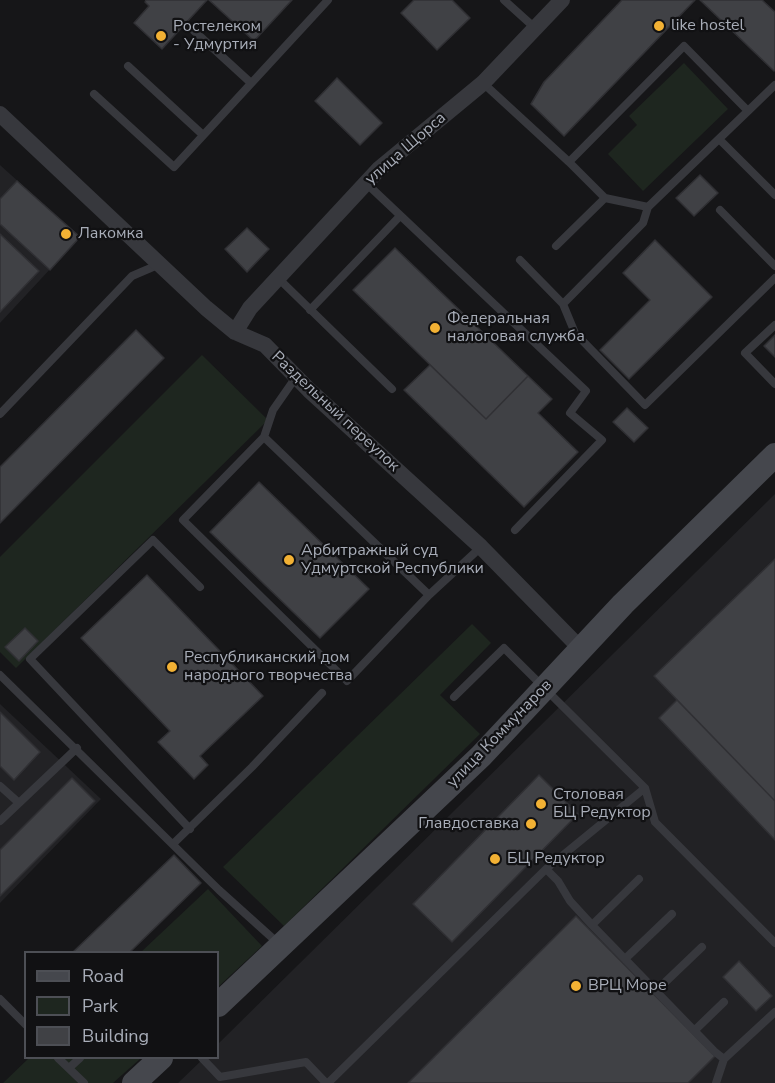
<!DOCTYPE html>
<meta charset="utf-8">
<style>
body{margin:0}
#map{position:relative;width:775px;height:1083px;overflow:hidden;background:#161618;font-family:"Nunito Sans",sans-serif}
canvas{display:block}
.legend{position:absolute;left:24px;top:951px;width:195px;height:108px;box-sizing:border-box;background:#111113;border:2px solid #4d4f55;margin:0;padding:8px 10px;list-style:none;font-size:18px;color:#a8adb8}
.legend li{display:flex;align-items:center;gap:12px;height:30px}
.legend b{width:30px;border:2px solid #4d4f55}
</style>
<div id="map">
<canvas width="775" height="1083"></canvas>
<ul class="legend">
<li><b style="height:8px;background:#45474d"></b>Road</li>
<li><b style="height:16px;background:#1e261f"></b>Park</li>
<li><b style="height:16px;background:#404145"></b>Building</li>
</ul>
</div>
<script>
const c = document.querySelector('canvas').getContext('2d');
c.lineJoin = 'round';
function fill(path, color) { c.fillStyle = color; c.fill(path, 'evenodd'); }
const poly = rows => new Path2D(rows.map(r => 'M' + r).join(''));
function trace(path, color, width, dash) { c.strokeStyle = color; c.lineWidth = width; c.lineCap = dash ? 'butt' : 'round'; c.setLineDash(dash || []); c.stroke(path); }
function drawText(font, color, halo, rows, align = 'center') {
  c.font = font + ' "Nunito Sans",sans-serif'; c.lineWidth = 4.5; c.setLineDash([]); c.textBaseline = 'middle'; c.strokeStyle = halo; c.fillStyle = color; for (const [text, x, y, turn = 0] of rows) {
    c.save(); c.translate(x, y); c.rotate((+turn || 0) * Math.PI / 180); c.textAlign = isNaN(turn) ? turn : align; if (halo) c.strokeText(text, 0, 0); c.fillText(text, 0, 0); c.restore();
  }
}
fill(poly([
 [0,165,80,237,0,323],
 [775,494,775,1083,178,1083,204,1058,218,1058,218,1044],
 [0,704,101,799,0,903]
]), '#222225');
fill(poly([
 [684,63,728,109,643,191,608,154,637,125,629,116],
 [202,355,268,420,16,668,0,652,0,557],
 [472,624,491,643,440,695,480,734,284,926,223,867],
 [208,889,262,946,218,987,218,952,141,952],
 [29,1058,141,1058,113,1083,3,1083]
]), '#1e261f');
const building = poly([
 [146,0,207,0,162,49,134,23,149,6,145,2,146,0],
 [209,0,292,0,254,41,209,0],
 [414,0,452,0,470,18,437,50,401,13,414,0],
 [622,0,695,0,564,136,531,104,544,82,622,0],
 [700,0,762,0,775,12,775,70,774,71,700,0],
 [337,78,382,123,360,145,315,101,337,78],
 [700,175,718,193,694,216,676,198,700,175],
 [17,181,80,237,50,270,0,224,0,199,17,181],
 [247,228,269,249,247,272,225,249,247,228],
 [0,234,39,271,0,312,0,234],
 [655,240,712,297,629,379,600,350,650,300,623,273,655,240],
 [395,248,528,376,486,419,353,290,395,248],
 [136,330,164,358,0,523,0,467,136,330],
 [775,335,775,357,764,346,775,335],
 [430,365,486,419,528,376,552,399,538,413,578,452,524,507,404,390,430,365],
 [627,408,648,428,634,442,613,422,627,408],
 [259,482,369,589,320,638,210,532,259,482],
 [775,559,775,801,654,676,775,559],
 [147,575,263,696,200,756,208,765,194,779,158,742,170,731,81,638,147,575],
 [25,628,38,641,19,661,5,647,25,628],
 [677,700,775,801,775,840,659,718,677,700],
 [0,712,40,752,14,780,0,766,0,712],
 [539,775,578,814,452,942,413,904,539,775],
 [72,778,95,801,0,896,0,850,72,778],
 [174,855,201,883,130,952,73,952,174,855],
 [576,916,715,1056,688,1083,408,1083,576,916],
 [739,961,772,996,756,1011,723,977,739,961]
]);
fill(building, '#404145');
trace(building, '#303034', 1.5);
trace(poly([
 [504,0,535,28],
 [192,29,251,83],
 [128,66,203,135],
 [483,83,569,162],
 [94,94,174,167,328,0],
 [748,111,684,46,569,162,605,198,648,207,748,111,775,85],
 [719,139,775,195],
 [366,183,586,391,570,413,602,440,515,530],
 [720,210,775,266],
 [556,246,605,198],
 [520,260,563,304,575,333,645,405,775,278],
 [278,278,392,389],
 [563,304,643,223,648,207],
 [310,310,400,216],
 [775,325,745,353,775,384],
 [0,414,132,276,160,264],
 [264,437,429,595,347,681,183,520,264,437,273,410,296,377],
 [429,595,481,547],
 [0,675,219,890,279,944],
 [454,697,504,648,645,788,655,822,775,943],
 [0,786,19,803],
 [0,821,77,748],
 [190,829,30,659,153,540,200,587],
 [173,844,252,767,322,693],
 [546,869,558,881,570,901,592,925,714,1051,724,1059,775,1012],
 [592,925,639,879],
 [626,958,672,914],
 [657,990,702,947],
 [0,999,26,1025],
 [695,1030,724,1002],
 [58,1058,84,1083],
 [202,1058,220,1077,306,1062,326,1083],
 [69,1068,80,1058],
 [328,1083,546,869,645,788],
 [716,1083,724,1059]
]), '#37383d', 8);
trace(poly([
 [0,114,206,308,235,332,265,345,309,390,481,547,581,649],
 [235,332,250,308,379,169,483,83,562,0]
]), '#37383d', 16);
trace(poly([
 [218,1005,481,756,623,604,775,455],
 [134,1083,161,1058]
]), '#45474d', 24);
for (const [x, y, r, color] of [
 [659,26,6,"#f2b134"],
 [161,36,6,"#f2b134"],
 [66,234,6,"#f2b134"],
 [435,328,6,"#f2b134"],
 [289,560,6,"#f2b134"],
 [172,667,6,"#f2b134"],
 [541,804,6,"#f2b134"],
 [531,824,6,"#f2b134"],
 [495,859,6,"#f2b134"],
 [576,986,6,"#f2b134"]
]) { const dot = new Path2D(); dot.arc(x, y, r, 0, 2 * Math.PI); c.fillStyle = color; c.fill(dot); trace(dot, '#111113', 2); }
drawText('16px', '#a8adb8', '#111113', [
 ["like hostel",671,26],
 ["Ростелеком",173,27],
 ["- Удмуртия",173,45],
 ["Лакомка",78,234],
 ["Федеральная",447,319],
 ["налоговая служба",447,337],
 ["Арбитражный суд",301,551],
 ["Удмуртской Республики",301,569],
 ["Республиканский дом",184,658],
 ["народного творчества",184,676],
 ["Столовая",553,795],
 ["БЦ Редуктор",553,813],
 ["Главдоставка",519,824,"right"],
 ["БЦ Редуктор",507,859],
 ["ВРЦ Море",588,986]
], 'left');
drawText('16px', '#a8adb8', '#111113', [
 ["улица Щорса",406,149,-41],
 ["Раздельный переулок",335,412,43],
 ["улица Коммунаров",500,734,-46]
]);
</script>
